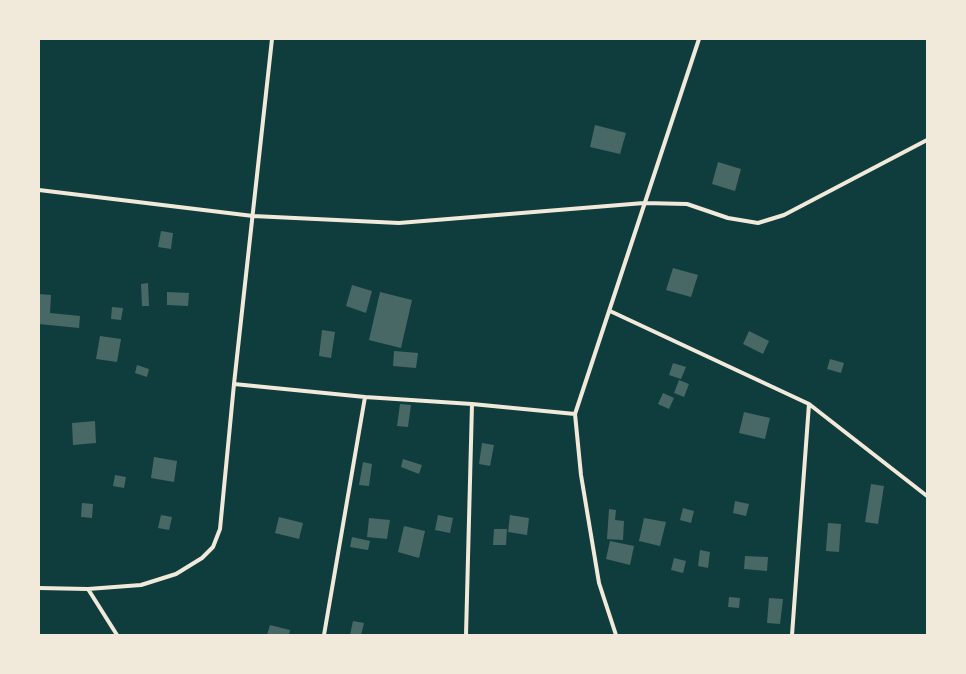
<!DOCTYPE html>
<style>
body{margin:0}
#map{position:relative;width:966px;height:674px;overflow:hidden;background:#0f3d3e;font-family:Poppins,sans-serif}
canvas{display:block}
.frame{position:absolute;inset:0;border:40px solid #f1e9da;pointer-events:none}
</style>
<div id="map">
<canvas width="966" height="674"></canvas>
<div class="frame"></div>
</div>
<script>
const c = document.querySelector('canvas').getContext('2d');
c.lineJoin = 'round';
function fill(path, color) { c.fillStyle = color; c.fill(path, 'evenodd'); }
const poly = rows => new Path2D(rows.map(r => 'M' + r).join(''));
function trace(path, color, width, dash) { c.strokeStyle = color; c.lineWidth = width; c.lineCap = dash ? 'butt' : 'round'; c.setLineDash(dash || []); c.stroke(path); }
fill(poly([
 [595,125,626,133,620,154,590,147],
 [718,162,741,169,735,191,712,184],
 [161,231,173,233,171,249,158,247],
 [673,268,698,275,691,297,666,290],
 [148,283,149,306,142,306,141,284],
 [352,285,372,291,366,313,346,306],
 [167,292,189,293,188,306,167,305],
 [380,292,412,300,401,348,369,340],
 [39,294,51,295,50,313,80,316,79,328,39,324],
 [112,307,123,308,121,320,111,319],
 [322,330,335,332,331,358,319,356],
 [749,331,769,341,763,354,743,344],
 [100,336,121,339,117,362,96,359],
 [394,351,418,353,416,368,393,366],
 [830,359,844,363,841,373,827,369],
 [673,363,686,367,681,379,669,375],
 [137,365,149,369,147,377,135,373],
 [679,380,689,384,684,397,674,393],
 [663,393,674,398,669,409,658,404],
 [400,404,411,405,408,427,397,426],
 [744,412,770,418,765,439,739,433],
 [95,421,96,443,73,445,72,423],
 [482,443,494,445,490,466,479,464],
 [154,457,177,461,174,482,151,478],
 [403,459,422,465,419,474,401,467],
 [363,462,372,464,369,486,359,485],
 [115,475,126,477,124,488,113,486],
 [871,484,884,486,878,524,865,522],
 [735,501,749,504,746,516,733,513],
 [82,503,93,504,92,518,81,517],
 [683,508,694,511,691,523,680,520],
 [609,509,616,510,615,520,624,521,623,540,607,539],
 [161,515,172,517,169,530,158,528],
 [438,515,453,518,450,533,435,530],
 [510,515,529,518,527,535,508,532],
 [279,517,303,523,299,539,275,533],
 [369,518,390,520,387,539,367,537],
 [644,518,666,522,660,546,639,541],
 [828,523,841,524,839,552,826,551],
 [404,526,425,531,419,558,398,552],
 [494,529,507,529,506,545,493,545],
 [352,537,370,541,368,550,350,547],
 [610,541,634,546,630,565,606,559],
 [700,550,710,552,708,568,698,566],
 [745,556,768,557,767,571,744,569],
 [674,558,686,561,683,573,671,570],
 [729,597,740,598,739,608,728,607],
 [769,598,783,599,780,624,767,623],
 [353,621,364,623,361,635,350,635],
 [270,625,290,630,289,635,267,635]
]), '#486865');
trace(poly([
 [39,190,253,216,399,223,644,203,687,204,728,218,758,223,784,215,927,140],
 [610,311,809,404,927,496],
 [234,384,365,397,472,404,575,414,699,39],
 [575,414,581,475,599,583,616,635],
 [39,588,88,589,141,585,176,574,202,558,213,547,220,529,234,384,272,39],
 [88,589,117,635],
 [324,635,365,397],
 [466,635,472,404],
 [792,635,809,404]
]), '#f1e9da', 4);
</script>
